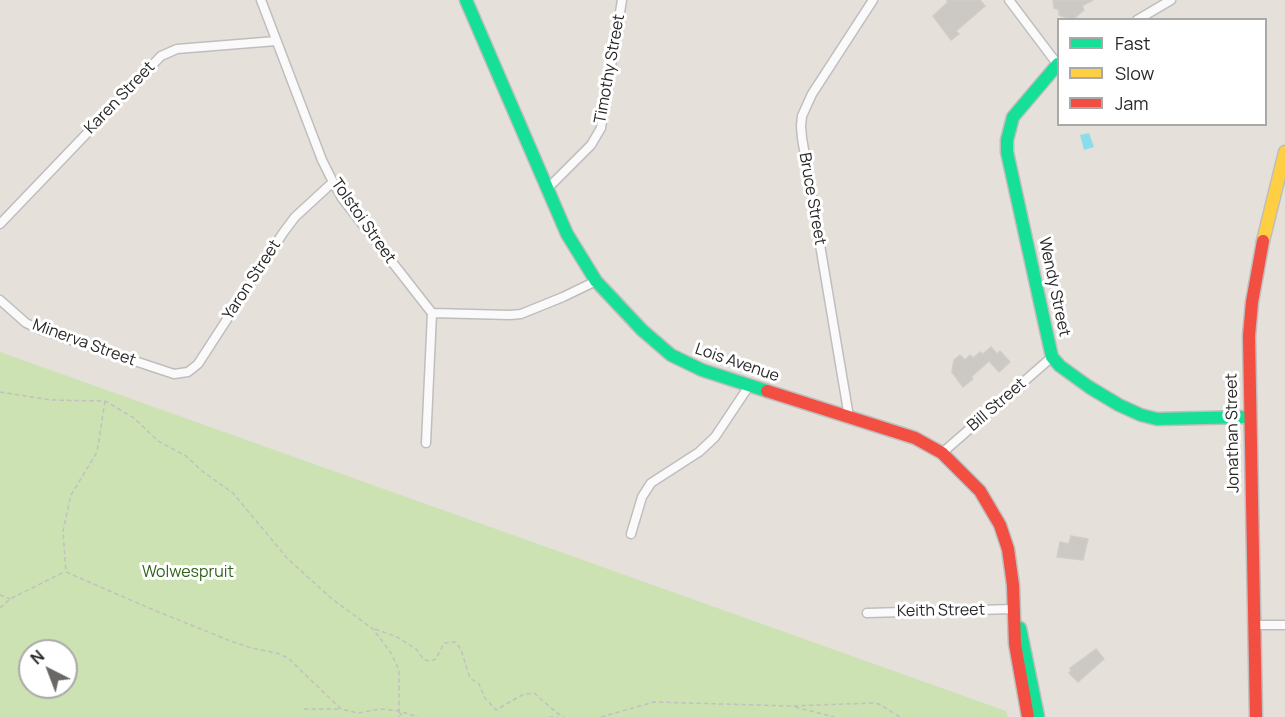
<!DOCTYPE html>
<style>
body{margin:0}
#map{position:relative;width:1285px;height:717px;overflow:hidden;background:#e6e0db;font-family:Manrope,sans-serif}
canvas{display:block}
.legend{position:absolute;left:1057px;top:18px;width:210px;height:108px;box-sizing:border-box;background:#fff;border:2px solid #a9a9a9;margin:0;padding:8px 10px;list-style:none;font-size:18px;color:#272727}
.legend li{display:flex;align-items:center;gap:12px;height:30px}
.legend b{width:30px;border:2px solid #a9a9a9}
.north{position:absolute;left:18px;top:639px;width:60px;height:60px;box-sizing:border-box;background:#fff;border:2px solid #a9a9a9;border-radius:50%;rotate:318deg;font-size:16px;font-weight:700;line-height:24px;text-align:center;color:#272727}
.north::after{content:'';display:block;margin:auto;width:21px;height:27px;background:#6a6866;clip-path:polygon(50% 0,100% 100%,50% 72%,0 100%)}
</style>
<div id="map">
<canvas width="1285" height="717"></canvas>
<ul class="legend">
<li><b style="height:8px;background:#16e098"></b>Fast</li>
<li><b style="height:8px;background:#ffcf43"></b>Slow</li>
<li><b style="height:8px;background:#f24e42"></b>Jam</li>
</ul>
<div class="north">N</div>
</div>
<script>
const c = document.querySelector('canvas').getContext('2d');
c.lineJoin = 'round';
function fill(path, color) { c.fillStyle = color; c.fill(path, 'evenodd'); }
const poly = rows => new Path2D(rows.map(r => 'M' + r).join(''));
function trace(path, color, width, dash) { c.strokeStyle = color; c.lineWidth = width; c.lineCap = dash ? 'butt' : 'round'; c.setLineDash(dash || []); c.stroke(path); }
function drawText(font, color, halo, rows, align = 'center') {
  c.font = font + ' Manrope,sans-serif'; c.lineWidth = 6; c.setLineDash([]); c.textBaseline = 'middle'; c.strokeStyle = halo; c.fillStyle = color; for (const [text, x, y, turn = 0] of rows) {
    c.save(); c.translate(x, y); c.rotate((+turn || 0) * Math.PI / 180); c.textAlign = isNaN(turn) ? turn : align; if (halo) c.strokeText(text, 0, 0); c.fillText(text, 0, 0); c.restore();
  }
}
fill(poly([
 [0,352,1006,711,1008,717,0,717],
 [30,651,66,651,66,687,30,687]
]), '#cce2b2');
fill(poly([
 [1089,133,1094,147,1084,150,1080,135]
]), '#8bddeb');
const building = poly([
 [947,0,980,0,985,6,956,31,959,34,951,40,933,16,947,3,947,0],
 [1053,0,1093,0,1082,6,1084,10,1072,20,1059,15,1059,10,1054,8,1053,0],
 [991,347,997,354,1000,351,1010,362,999,372,989,361,971,377,973,379,963,387,952,372,954,360,960,355,965,360,970,355,973,358,980,352,983,354,991,347],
 [1071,536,1088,539,1083,560,1057,557,1060,542,1069,544,1071,536],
 [1096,649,1104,659,1078,682,1069,673,1071,671,1070,668,1096,649]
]);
fill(building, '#ccc9c5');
trace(building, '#d1ccc8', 1.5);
const street = poly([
 [261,0,322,160,333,182,342,198,432,313,426,443],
 [1009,0,1058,65],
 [1137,20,1171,0],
 [547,189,591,145,601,128,622,0],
 [0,224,161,56,177,49,276,41],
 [0,300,26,323,41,330,174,374,188,372,198,364,283,233,295,217,333,182],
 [432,313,510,315,521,314,563,297,596,281],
 [849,417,802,138,801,126,802,116,812,94,873,0],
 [942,453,1052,357],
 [631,534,642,497,651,483,699,452,715,437,749,386],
 [867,613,1014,609],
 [1254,625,1285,625]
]);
const fast = poly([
 [466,0,567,234,596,281,642,330,671,355,702,370,767,391],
 [1058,64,1013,117,1007,140,1007,152,1052,357,1060,366,1089,387,1119,405,1141,415,1157,419,1249,417],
 [1020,628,1038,716]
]);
const slow = poly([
 [1263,241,1285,152]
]);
const jam = poly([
 [767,391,915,438,942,453,980,491,1000,525,1008,549,1013,585,1015,644,1028,717],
 [1256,717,1249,336,1252,302,1263,241]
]);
trace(street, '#bfbdbd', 11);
trace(fast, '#bfbdbd', 15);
trace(slow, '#bfbdbd', 15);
trace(jam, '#bfbdbd', 15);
trace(poly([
 [0,392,51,400,105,401,134,418,158,441,186,456,202,471,233,493,287,558,332,599,373,629,391,653,399,670,399,717],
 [105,401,97,452,71,495,63,531,66,572,149,608,228,640,251,648,277,653,288,658,341,709,358,713,381,709,399,711,418,717],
 [0,595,10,599],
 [0,608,10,599,64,572],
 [375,629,397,637,416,649,424,660,430,661,436,659,444,643,456,642,461,650,470,678,479,684,485,698,496,710,522,695,534,693,557,713,564,717],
 [795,707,834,717],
 [304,709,340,709],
 [399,712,403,717],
 [549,717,558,717],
 [601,717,654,702,791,706,872,703,879,704,900,717]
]), '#c2c1c0', 1.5, [4.5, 3]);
trace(street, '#fbfafa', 8);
trace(fast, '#16e098', 12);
trace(slow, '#ffcf43', 12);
trace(jam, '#f24e42', 12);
drawText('16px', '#272727', '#fff', [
 ["Timothy Street",610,69,-80],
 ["Karen Street",120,98,-46],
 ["Bruce Street",812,199,80],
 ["Tolstoi Street",363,221,55],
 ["Yaron Street",252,280,-57],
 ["Wendy Street",1054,287,78],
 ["Minerva Street",84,343,20],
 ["Lois Avenue",737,363,19],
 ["Bill Street",997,405,-41],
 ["Jonathan Street",1233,433,-91],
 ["Keith Street",941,611,-1]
]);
drawText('16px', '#2f6416', '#fff', [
 ["Wolwespruit",188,573]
]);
</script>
